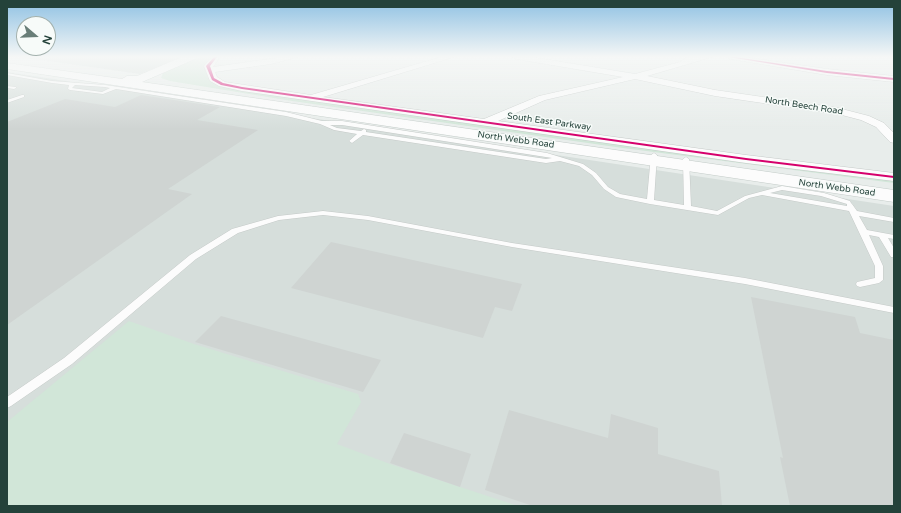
<!DOCTYPE html>
<style>
body{margin:0}
#map{position:relative;width:901px;height:513px;overflow:hidden;background:#e8edeb;font-family:"Varela Round",sans-serif}
canvas{display:block}
.frame{position:absolute;inset:0;border:8px solid #24423a;pointer-events:none}
.north{position:absolute;left:16px;top:16px;width:40px;height:40px;box-sizing:border-box;background:#f7fbf9;border:1px solid #a3b1ad;border-radius:50%;rotate:109deg;font-size:11px;font-weight:700;line-height:16px;text-align:center;color:#24423a}
.north::after{content:'';display:block;margin:auto;width:14px;height:18px;background:#697e78;clip-path:polygon(50% 0,100% 100%,50% 72%,0 100%)}
</style>
<div id="map">
<canvas width="901" height="513"></canvas>
<div class="frame"></div>
<div class="north">N</div>
</div>
<script>
const c = document.querySelector('canvas').getContext('2d');
c.lineJoin = 'round';
function fill(path, color) { c.fillStyle = color; c.fill(path, 'evenodd'); }
const poly = rows => new Path2D(rows.map(r => 'M' + r).join(''));
function trace(path, color, width, dash) { c.strokeStyle = color; c.lineWidth = width; c.lineCap = dash ? 'butt' : 'round'; c.setLineDash(dash || []); c.stroke(path); }
function drawText(font, color, halo, rows, align = 'center') {
  c.font = font + ' "Varela Round",sans-serif'; c.lineWidth = 3; c.setLineDash([]); c.textBaseline = 'middle'; c.strokeStyle = halo; c.fillStyle = color; for (const [text, x, y, turn = 0] of rows) {
    c.save(); c.translate(x, y); c.rotate((+turn || 0) * Math.PI / 180); c.textAlign = isNaN(turn) ? turn : align; if (halo) c.strokeText(text, 0, 0); c.fillText(text, 0, 0); c.restore();
  }
}
fill(poly([
 [19,57,182,57,140,74],
 [7,72,894,206,894,506,7,506]
]), '#d6dedb');
fill(poly([
 [199,57,213,57,205,66,208,77,213,81,894,179,894,183,623,148,292,101,170,81,161,78,163,73],
 [129,321,194,344,358,394,361,402,337,444,390,464,518,506,7,506,7,422]
]), '#d1e6d8');
fill(poly([
 [141,95,220,107,197,120,258,130,168,189,192,194,7,325,7,122,65,99,115,107],
 [331,242,522,284,512,311,495,307,483,338,291,288],
 [751,297,855,317,860,333,894,340,894,506,790,506,780,457,783,458],
 [221,316,381,360,363,392,195,342],
 [509,410,608,438,611,414,658,428,658,454,719,471,722,506,533,506,485,490],
 [404,433,471,454,460,487,390,463]
]), '#cfd4d2');
const lane = poly([
 [7,73,52,81,105,85,286,112,322,121,342,121,547,153,583,164,596,173,608,187,620,194,647,199,651,155,654,153,657,155,654,200,684,205,683,159,686,157,689,159,691,206,717,211,745,196,782,186,824,193,850,201,851,203,852,204,857,211,894,218,894,222,859,216,867,230,894,235,894,239,888,238,894,248,894,257,891,257,879,237,869,235,883,266,883,280,879,283,860,287,857,286,856,284,857,282,875,278,875,266,849,211,762,195,749,198,718,215,650,204,616,197,604,189,592,175,579,166,560,161,546,163,363,135,352,143,349,141,357,134,334,130,320,124,286,116,116,89,103,94,70,90,68,89,69,85,52,83,7,75,7,73],
 [75,85,105,87,110,88,102,92,72,88,75,85],
 [330,125,342,125,552,158,546,159,366,132,366,130,364,129,361,131,337,128,330,125],
 [782,190,821,196,847,204,847,206,770,193,782,190],
 [7,86,16,87,16,88,14,89,7,88,7,86],
 [22,95,24,95,24,97,7,103,7,100,22,95],
 [323,211,368,216,512,243,745,278,894,307,894,313,745,284,512,247,368,220,323,215,279,220,238,233,196,259,72,364,11,406,7,408,7,397,64,358,190,255,232,229,278,216,323,211]
]);
const street = poly([
 [212,57,220,57,213,67,283,57,298,57,271,64,215,72,217,77,225,82,311,95,441,57,454,57,323,97,484,119,539,96,623,77,516,59,512,57,532,57,635,74,680,62,687,57,712,57,647,76,715,90,838,108,869,116,884,123,894,133,894,143,890,142,876,127,861,120,838,114,715,96,635,79,545,100,498,121,746,155,894,173,894,181,746,163,242,91,219,86,210,81,204,66,212,57],
 [726,57,745,57,827,69,894,76,894,82,827,75,730,59,726,57]
]);
const secondary = poly([
 [182,57,196,57,195,59,142,82,894,190,894,202,7,69,7,63,122,79,127,76,137,76,182,57]
]);
trace(lane, '#c5cac8', 1);
trace(street, '#c5cac8', 1);
trace(secondary, '#c3cbc8', 1);
fill(lane, '#fcfcfc');
fill(street, '#fcfcfc');
fill(secondary, '#fcfcfc');
fill(poly([
 [214,57,217,57,210,66,214,78,223,83,242,87,746,158,894,176,894,178,746,160,242,89,221,85,212,80,206,66,214,57],
 [729,57,735,57,827,71,894,78,894,80,827,73,729,57]
]), '#d6006c');
const sky = c.createLinearGradient(0, 0, 0, 129);
sky.addColorStop(0, '#8fc1e3');
sky.addColorStop(0.44, '#f5f7f6');
sky.addColorStop(1, '#f5f7f600');
c.fillStyle = sky;
c.fillRect(0, 0, 901, 129);
drawText('9px', '#24423a', '#f7fbf9', [
 ["North Beech Road",804,106,9],
 ["South East Parkway",549,122,8],
 ["North Webb Road",516,140,8],
 ["North Webb Road",837,188,8]
]);
</script>
